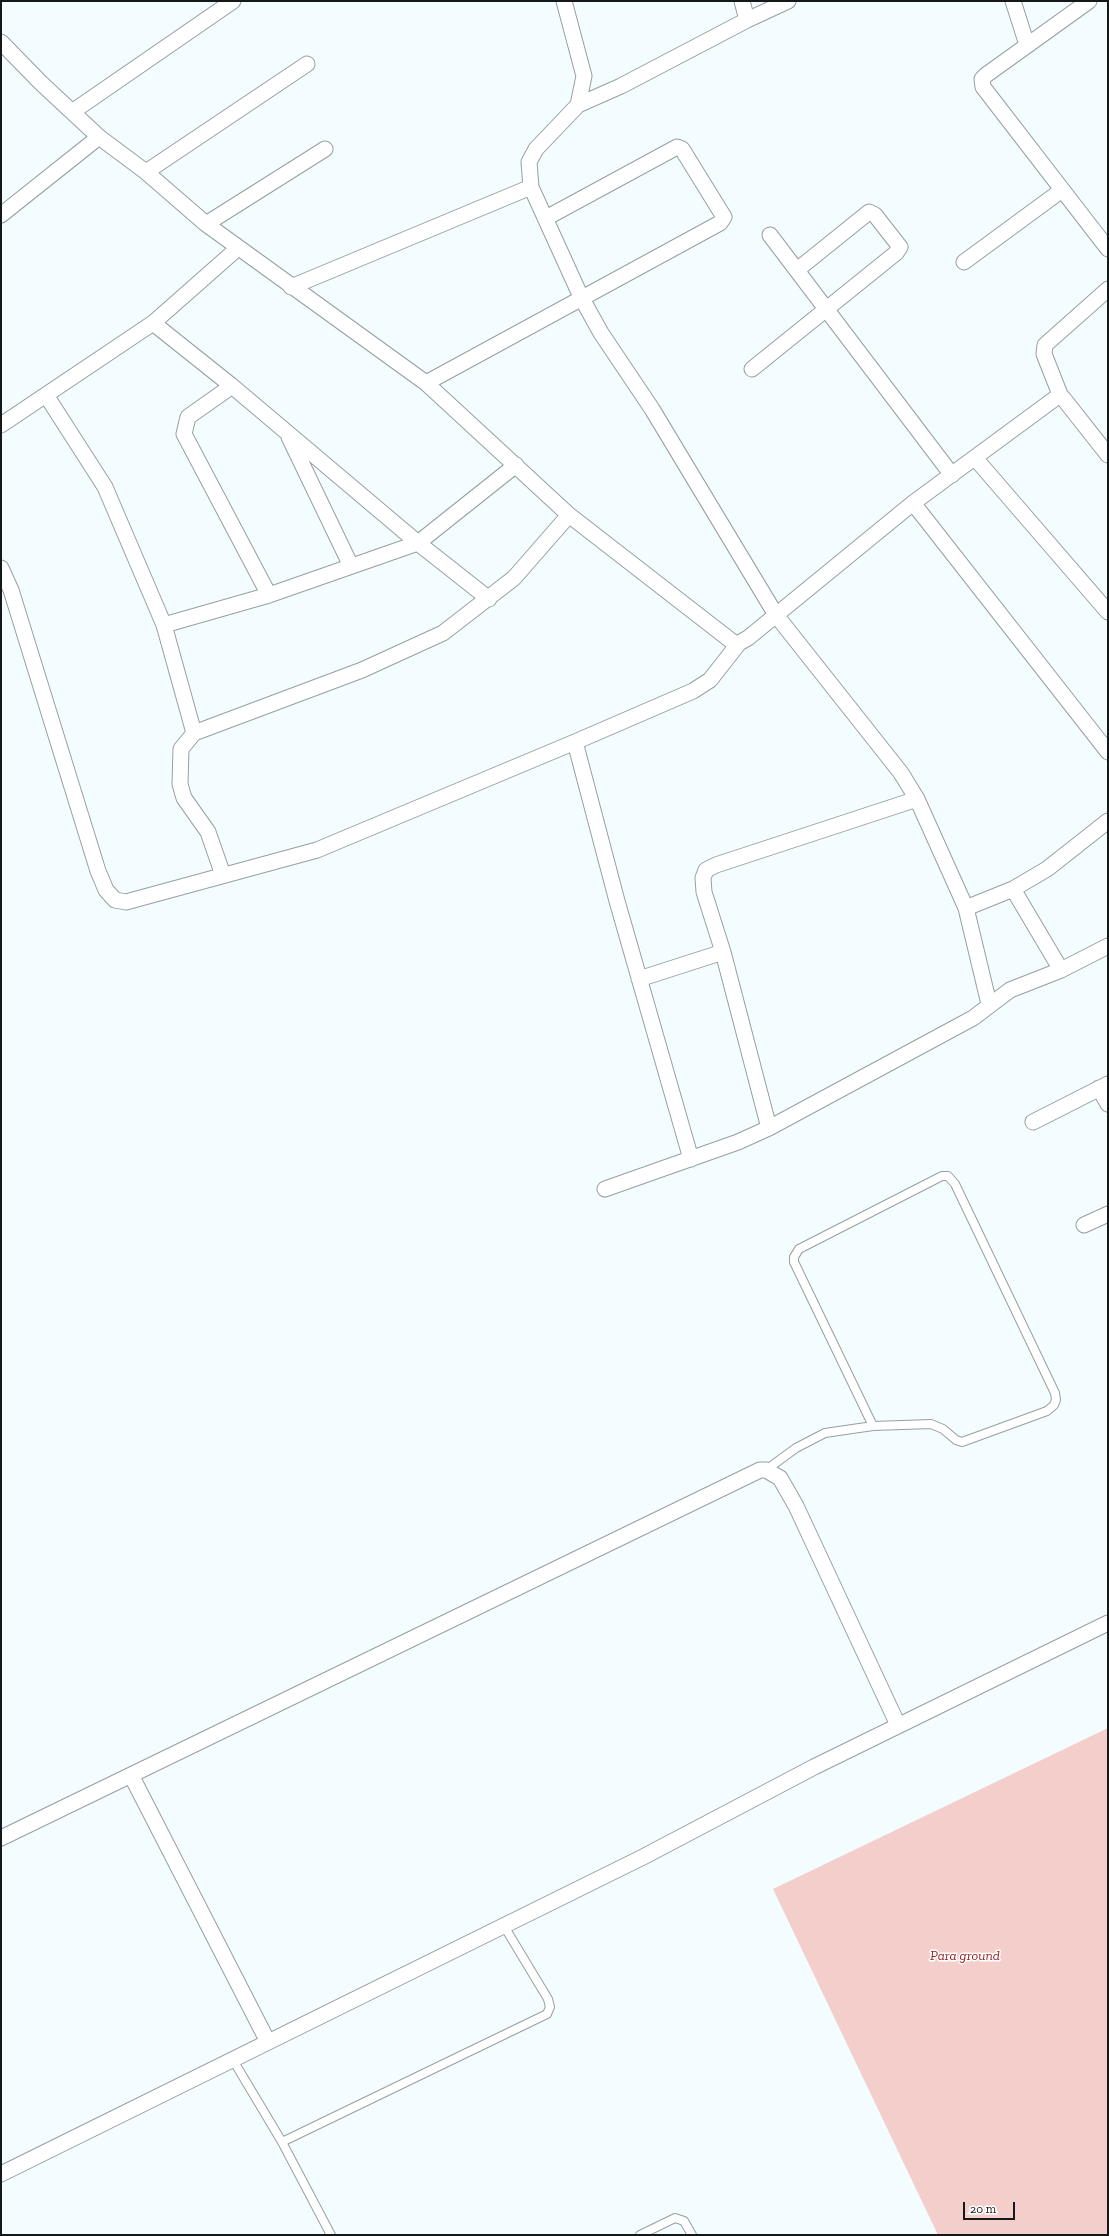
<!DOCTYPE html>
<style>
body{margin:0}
#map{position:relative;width:1109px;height:2236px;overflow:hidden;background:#f3fdff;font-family:"Zilla Slab",serif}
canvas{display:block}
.frame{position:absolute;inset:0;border:2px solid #141818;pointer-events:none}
.scale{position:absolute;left:963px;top:2202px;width:52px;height:18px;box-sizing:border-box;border:2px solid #141818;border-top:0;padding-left:5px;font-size:12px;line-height:14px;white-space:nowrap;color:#141818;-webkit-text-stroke:3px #fff;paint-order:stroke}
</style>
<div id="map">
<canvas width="1109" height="2236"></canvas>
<div class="frame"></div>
<div class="scale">20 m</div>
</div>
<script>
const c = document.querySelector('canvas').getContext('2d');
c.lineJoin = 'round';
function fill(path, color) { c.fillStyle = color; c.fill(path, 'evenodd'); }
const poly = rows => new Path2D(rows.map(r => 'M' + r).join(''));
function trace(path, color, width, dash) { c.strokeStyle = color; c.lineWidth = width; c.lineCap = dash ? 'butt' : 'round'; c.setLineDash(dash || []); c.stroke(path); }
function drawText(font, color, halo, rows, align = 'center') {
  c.font = font + ' "Zilla Slab",serif'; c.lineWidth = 3; c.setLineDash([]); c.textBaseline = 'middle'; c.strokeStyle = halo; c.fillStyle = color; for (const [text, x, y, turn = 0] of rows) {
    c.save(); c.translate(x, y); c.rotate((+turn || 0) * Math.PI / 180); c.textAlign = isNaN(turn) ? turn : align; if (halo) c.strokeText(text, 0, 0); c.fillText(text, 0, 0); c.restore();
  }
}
fill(poly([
 [1108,1728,1108,2235,938,2235,773,1889]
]), '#f3ceca');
const lane = poly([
 [766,1470,796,1448,825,1433,873,1426,931,1424,943,1429,956,1440,962,1442,1047,1411,1054,1405,1056,1400,1055,1393,955,1184,948,1176,942,1176,799,1249,794,1257,794,1262,873,1426],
 [233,2060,282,2142,331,2235],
 [282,2142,547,2014,550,2007,548,1999,504,1926],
 [640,2235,675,2218,684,2221,692,2235]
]);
const street = poly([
 [564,1,584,76,578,105,536,149,529,162,531,187,581,297,601,333,652,409,776,615,901,773,917,799,966,908,989,1004],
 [742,1,747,20],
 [1013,1,1027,45],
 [1089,1,986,75,982,79,983,87,1108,249],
 [1,42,41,83,99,137,146,172,206,224,426,383,569,515,734,643,739,643,748,638,913,503,1057,397,1063,398,1108,455],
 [578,105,621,86,747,20,788,1],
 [72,112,233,1],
 [146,172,307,64],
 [1,215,99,137],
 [206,224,325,149],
 [770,235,952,475],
 [964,262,1062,190],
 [291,287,531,187],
 [153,323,232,386,418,543,489,599],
 [752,369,896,253,900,247,875,215,869,212,797,270],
 [426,383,720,223,724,217,682,149,677,147,546,218],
 [232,386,188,417,184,434,269,595],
 [46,395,105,487,164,625,194,733,362,670,443,633,514,578,569,515],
 [1061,397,1044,354,1045,345,1108,289],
 [1,425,153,323,238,248],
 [289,437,351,566],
 [975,458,1108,612],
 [913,503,1108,752],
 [1,568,11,590,98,871,106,890,115,900,126,902,317,850,575,742,693,691,710,680,739,643],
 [164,625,269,595,418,543,516,465],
 [194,733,181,749,180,784,184,798,208,832,223,875],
 [575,742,617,901,691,1159],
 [1013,889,1061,970],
 [966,908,1013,889,1047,869,1108,821],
 [723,952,704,892,703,878,706,870,716,865,917,799],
 [639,979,723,952,769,1128],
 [1099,1088,1108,1104],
 [1033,1122,1108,1084],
 [605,1189,738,1142,769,1128,973,1018,1010,990,1061,970,1108,946],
 [1084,1225,1108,1214],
 [131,1775,268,2042],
 [1,1838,760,1470,766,1470,780,1478,796,1506,898,1725],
 [1,2174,643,1857,814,1767,1108,1623]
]);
trace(lane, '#969fa1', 10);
trace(street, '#969fa1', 17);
trace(lane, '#fff', 8);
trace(street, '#fff', 15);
drawText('italic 14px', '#941d1f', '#fff', [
 ["Para ground",965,1956]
]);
</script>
